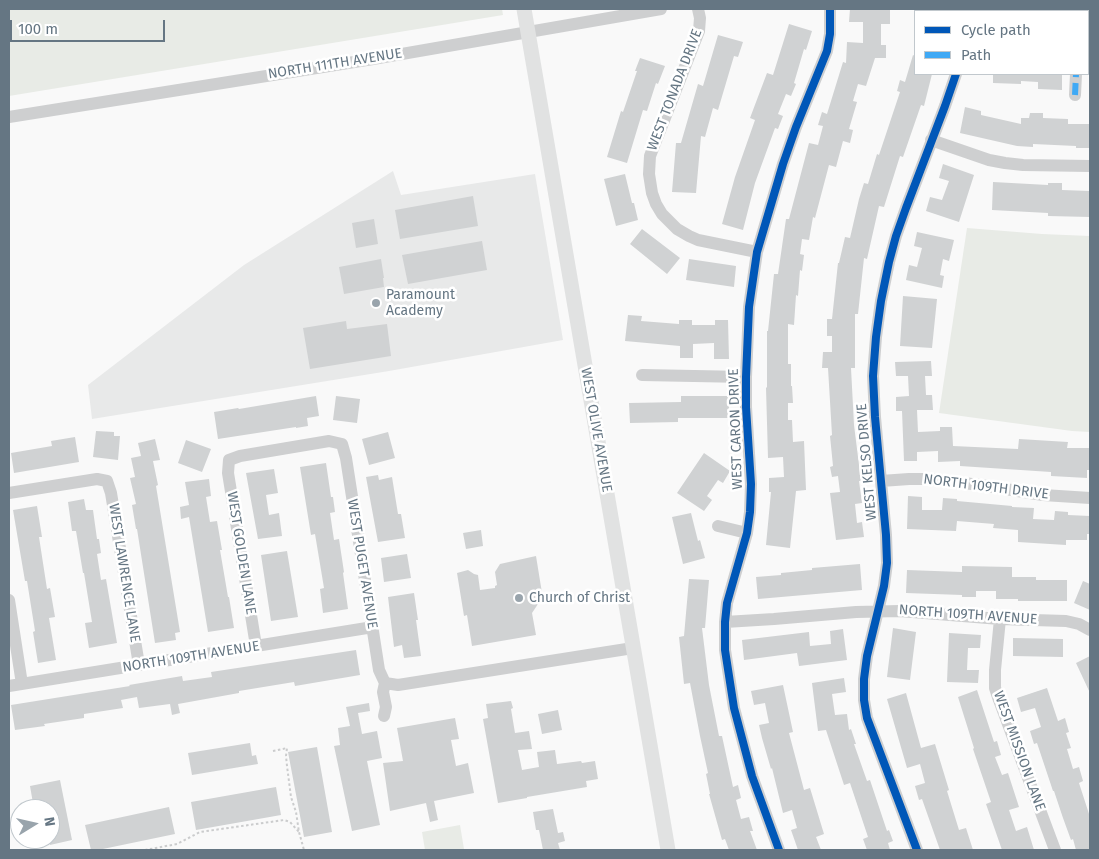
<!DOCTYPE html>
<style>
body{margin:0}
#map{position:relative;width:1099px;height:859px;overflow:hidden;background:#f9f9f9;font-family:"Fira Sans",sans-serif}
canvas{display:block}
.frame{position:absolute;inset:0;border:10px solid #657683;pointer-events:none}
.legend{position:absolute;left:914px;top:10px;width:175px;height:65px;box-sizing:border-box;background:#fff;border:1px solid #c1c8cd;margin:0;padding:6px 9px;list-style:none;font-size:15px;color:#657683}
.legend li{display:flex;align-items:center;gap:10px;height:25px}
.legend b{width:25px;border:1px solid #c1c8cd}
.north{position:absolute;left:10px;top:799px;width:50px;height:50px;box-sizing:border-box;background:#fff;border:1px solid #c1c8cd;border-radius:50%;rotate:81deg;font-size:14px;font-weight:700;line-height:20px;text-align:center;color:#657683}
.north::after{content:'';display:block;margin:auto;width:18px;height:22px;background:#99a4ac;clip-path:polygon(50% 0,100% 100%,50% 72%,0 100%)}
.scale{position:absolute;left:10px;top:20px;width:155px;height:22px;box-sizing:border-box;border:2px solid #657683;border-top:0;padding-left:6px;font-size:15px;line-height:18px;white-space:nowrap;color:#657683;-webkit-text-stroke:4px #fff;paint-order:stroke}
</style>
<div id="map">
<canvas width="1099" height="859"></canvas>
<div class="frame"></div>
<ul class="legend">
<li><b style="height:6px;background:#0057b8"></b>Cycle path</li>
<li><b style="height:6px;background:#3fa9f5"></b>Path</li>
</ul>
<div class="north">N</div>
<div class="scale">100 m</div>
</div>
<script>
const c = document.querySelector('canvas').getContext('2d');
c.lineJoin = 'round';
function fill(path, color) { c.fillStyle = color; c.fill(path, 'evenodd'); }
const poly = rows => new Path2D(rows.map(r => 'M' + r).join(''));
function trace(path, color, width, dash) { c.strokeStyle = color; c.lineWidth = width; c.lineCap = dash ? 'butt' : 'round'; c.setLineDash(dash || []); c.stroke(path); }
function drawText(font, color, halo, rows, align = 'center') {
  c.font = font + ' "Fira Sans",sans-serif'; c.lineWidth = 5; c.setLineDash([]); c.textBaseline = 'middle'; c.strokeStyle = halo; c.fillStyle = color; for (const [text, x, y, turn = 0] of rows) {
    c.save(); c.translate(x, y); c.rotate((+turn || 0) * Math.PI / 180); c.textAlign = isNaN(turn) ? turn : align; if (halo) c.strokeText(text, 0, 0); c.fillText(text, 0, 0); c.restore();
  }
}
fill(poly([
 [393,171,401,195,535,174,563,340,389,371,92,419,88,385,244,265]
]), '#e8e9e9');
fill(poly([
 [9,9,502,9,503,15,9,96],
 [967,228,1042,234,1090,236,1090,432,1072,431,939,413],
 [460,825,464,849,425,850,422,832]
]), '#e8ebe6');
fill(poly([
 [850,9,890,10,890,24,881,24,881,45,886,45,886,58,875,58,866,86,858,84,853,101,857,102,849,129,853,130,850,143,843,141,836,167,829,165,815,218,813,217,809,240,802,239,800,254,804,255,802,271,800,270,798,296,796,295,794,325,788,324,788,364,791,364,791,386,792,386,793,403,788,403,788,420,792,420,793,442,804,441,806,490,796,491,790,548,766,545,771,492,769,492,769,478,784,477,783,457,768,458,766,388,767,387,767,331,768,331,774,274,778,274,786,219,789,219,809,143,818,145,823,126,818,125,822,112,827,114,843,62,846,63,847,42,863,43,863,22,849,22],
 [789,24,812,31,806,50,804,49,794,83,796,84,791,96,786,94,778,114,783,116,778,129,775,128,755,183,743,230,722,224,735,177,755,120,750,118,767,73,773,75],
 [718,35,743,42,738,57,734,56,718,110,713,108,705,137,701,136,696,193,672,192,676,143,681,143,698,84,703,86],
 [913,55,915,56,915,74,932,74,924,106,921,105,903,157,900,156,884,207,879,206,867,259,864,258,858,314,855,314,855,368,851,368,854,425,861,481,859,481,862,503,855,504,857,523,862,522,864,537,836,540,830,493,840,492,838,476,832,477,830,467,833,466,830,436,832,435,828,368,822,368,823,352,832,352,832,336,827,336,827,319,832,319,838,263,839,263,845,237,850,238,859,199,864,183,868,184,877,154,879,155,900,92,897,91,900,80,905,82],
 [640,58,665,66,658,84,656,83,647,111,643,110,627,163,607,157,621,111,623,112,637,71,635,71],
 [993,74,1062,74,1062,90,1038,89,1038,82,1021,81,1021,84,993,83],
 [965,107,981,111,981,115,1021,124,1021,118,1029,118,1030,113,1043,113,1043,118,1068,119,1068,124,1090,124,1090,148,1076,148,1076,146,1033,144,1033,147,1017,146,960,133],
 [943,164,974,175,959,222,926,211,930,197,942,200,949,181,939,178],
 [625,174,632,203,634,203,638,220,616,226,604,179],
 [993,182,1048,185,1048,183,1062,183,1062,190,1090,191,1090,217,1048,216,1048,213,992,210],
 [473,196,478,226,400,239,395,210],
 [374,219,378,244,356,248,352,223],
 [642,229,680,258,667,274,630,244],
 [917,232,954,240,949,261,943,259,940,275,944,276,942,288,906,280,909,265,917,267,922,248,914,246],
 [482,241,487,270,408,284,402,255],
 [381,259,384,278,383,278,384,287,344,294,339,267],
 [689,259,736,266,734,287,686,280],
 [903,296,937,299,932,348,900,346],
 [628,315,642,316,641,321,679,324,679,320,692,320,692,325,715,325,715,320,728,320,729,359,714,359,714,343,693,344,693,358,680,358,680,346,625,341],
 [346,321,347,329,387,324,391,356,310,369,303,328],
 [931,361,932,376,925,376,926,395,932,395,933,410,917,410,918,432,940,431,940,427,952,427,953,446,1018,449,1019,439,1068,442,1067,448,1090,448,1090,470,1087,470,1087,478,1051,476,1051,472,960,466,960,461,938,462,938,451,917,452,917,461,904,461,902,411,896,411,896,397,909,396,908,376,896,376,895,362],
 [316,396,319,416,307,418,308,426,296,428,296,427,218,439,214,412,238,408,239,409],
 [336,396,360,399,357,423,333,420],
 [681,396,729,396,729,418,678,418,678,422,630,423,629,403,681,402],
 [96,431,114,432,114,436,120,436,118,460,93,457],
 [388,432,395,458,369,465,362,439],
 [75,437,79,462,14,473,11,453,52,446,51,441],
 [155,439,160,460,153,461,158,485,156,486,180,632,175,633,176,640,155,643,137,529,136,529,132,505,136,504,130,478,135,477,131,458,141,456,138,443],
 [186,440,211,449,202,472,178,463],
 [704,453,730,471,723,483,718,480,707,496,712,500,704,511,677,493],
 [326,463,331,497,333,497,335,512,330,513,334,540,339,539,344,572,343,573,348,609,323,613,320,589,324,588,315,534,311,535,300,467],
 [274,469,278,493,266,495,269,515,279,513,282,536,258,539,246,473],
 [378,475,379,480,392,477,398,514,401,514,405,538,378,542,366,477],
 [209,479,211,496,206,497,210,522,217,521,222,550,220,550,228,597,229,597,234,628,208,632,189,517,181,519,180,507,189,505,185,482],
 [908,496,922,497,922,510,942,510,943,498,957,499,957,501,1012,506,1012,507,1034,508,1033,519,1054,520,1055,511,1068,512,1068,515,1090,516,1090,534,1087,534,1087,540,1066,540,1066,545,1018,542,1018,530,993,528,994,524,957,521,956,531,907,529],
 [84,499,86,510,93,510,97,539,99,539,101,553,97,554,101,580,106,579,117,643,89,648,85,623,92,622,84,573,83,573,76,531,72,531,68,502],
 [37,506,42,537,39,537,47,589,50,588,55,617,49,618,56,660,38,663,33,632,35,631,27,581,25,581,13,510],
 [691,513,698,541,700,540,705,558,683,564,672,517],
 [481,530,483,546,466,549,463,533],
 [287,551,298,617,271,621,261,555],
 [407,554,411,578,384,582,381,558],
 [536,556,542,593,544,595,532,613,536,635,472,646,467,615,464,616,457,573,468,570,474,574,478,575,480,590,495,588,495,586,497,585,495,572,500,564],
 [860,564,862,590,758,599,756,577,781,575,781,573,812,570,812,568],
 [962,566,1012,567,1012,577,1036,577,1036,580,1067,580,1067,601,1018,601,1018,599,996,599,996,591,976,591,976,597,962,597,962,595,906,593,907,570,962,572],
 [689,579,709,580,705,628,702,628,709,685,719,736,722,736,733,787,738,785,741,798,736,800,741,819,749,817,753,831,750,831,757,850,729,850,725,839,722,840,709,794,710,794,706,774,708,773,700,736,690,683,684,684,679,637,684,636],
 [1083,581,1090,584,1090,610,1074,603],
 [414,593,418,620,416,620,421,656,404,658,402,645,394,647,388,597],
 [893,628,916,632,910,680,887,677],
 [843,629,847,660,799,666,797,653,744,660,742,640,809,632,810,646,831,644,830,631],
 [949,633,981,635,980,648,968,648,967,670,979,670,978,683,947,682],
 [1013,638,1063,639,1063,657,1013,656],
 [356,650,360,675,295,686,294,682,239,691,239,693,178,704,180,713,172,715,170,704,139,708,137,697,121,700,123,708,84,714,84,718,44,724,45,726,15,730,11,705,130,686,129,685,182,676,183,681,212,677,211,672],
 [1090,656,1090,693,1076,663],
 [844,678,846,692,832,694,835,715,847,714,849,730,851,729,856,744,854,744,867,781,870,780,887,831,889,830,893,841,888,843,890,850,867,850,863,839,868,837,850,783,844,785,826,730,818,731,812,683],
 [783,685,793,732,789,733,804,790,810,788,824,834,816,837,821,850,798,850,791,830,797,828,792,810,783,813,772,768,771,769,762,738,759,725,769,723,765,703,754,705,751,691],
 [1047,688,1058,721,1065,718,1069,732,1066,733,1071,748,1067,749,1073,769,1079,767,1083,781,1079,783,1090,817,1090,850,1076,850,1073,839,1071,840,1063,818,1054,791,1053,791,1037,743,1034,744,1030,731,1041,727,1035,708,1021,712,1017,698],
 [977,690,994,742,997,741,1001,755,995,757,1002,775,1008,773,1019,807,1009,810,1016,831,1027,827,1034,850,1002,850,986,804,991,802,973,749,974,748,958,697],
 [906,693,921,748,935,744,949,790,947,791,959,830,966,828,973,850,940,850,922,799,919,800,915,786,925,783,920,764,907,768,887,699],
 [511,701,513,708,511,709,515,733,529,731,532,749,518,750,522,770,539,767,537,752,555,750,557,764,581,761,582,763,595,761,598,779,586,781,587,787,527,797,527,798,498,803,483,719,488,718,486,704],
 [369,703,370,711,358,713,362,734,377,731,382,758,367,761,380,825,352,831,334,746,340,745,338,728,350,726,346,707],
 [558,710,562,730,542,734,538,714],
 [455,718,459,739,451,740,456,766,468,763,474,793,434,801,438,820,430,822,426,803,390,811,383,763,403,761,397,728],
 [250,743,252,756,256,755,258,764,192,775,188,753],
 [317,747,332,832,304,837,288,752],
 [60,780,72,840,50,845,50,809,34,809,30,786],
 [276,787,281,815,196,830,191,802],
 [169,807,175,834,98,850,91,850,85,825],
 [553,809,558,833,563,832,565,841,558,843,560,850,543,850,539,830,536,830,533,812]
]), '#d0d2d3');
trace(poly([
 [273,751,287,748,286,756,287,766,291,797,296,812,299,832,304,850],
 [145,850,177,844,200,832,284,820,290,822,299,832]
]), '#cbcccd', 2, [2.5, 2.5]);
trace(poly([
 [698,9,700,18,699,31,650,156,649,174,652,193,656,204,662,214,677,229,689,236,698,240,757,252],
 [963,9,963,11],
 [1075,9,1075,11],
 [1075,95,1076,74],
 [9,117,373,59,661,9],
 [931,140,989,160,1005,163,1023,165,1090,166],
 [642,375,746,377],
 [881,481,909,479,930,479,980,485,1043,495,1090,498],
 [9,493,97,479,107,481,111,493,139,665],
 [718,526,747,533],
 [9,600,22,684],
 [1000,619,995,670,995,688,999,700,1055,850],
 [725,622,774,619,856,612,900,611,1000,619,1066,621,1079,624,1090,630],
 [256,646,228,473,229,460,240,456,329,441,342,444,346,458,379,670,385,683,383,692,386,707,384,716],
 [385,683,398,685,633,648],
 [9,686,373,627],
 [779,850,752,776,734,708,725,650,725,622,727,603,747,533,750,512,751,484,746,407,746,377,749,307,757,252,783,164,796,127,827,51,830,34,830,9],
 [917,850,867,718,864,700,864,679,867,656,884,586,887,563,886,535,875,417,873,376,876,337,881,301,889,262,896,236,906,208,945,106,956,74]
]), '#cecfd0', 12);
trace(poly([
 [524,9,668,850]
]), '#e1e2e2', 15);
trace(poly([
 [1075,9,1075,11],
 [1075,95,1076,74]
]), '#3fa9f5', 6, [12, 6]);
trace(poly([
 [779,850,752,776,734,708,725,650,725,622,727,603,747,533,750,512,751,484,746,407,746,377,749,307,757,252,783,164,796,127,827,51,830,34,830,9],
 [917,850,867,718,864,700,864,679,867,656,884,586,887,563,886,535,875,417,873,376,876,337,881,301,889,262,896,236,906,208,945,106,956,74]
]), '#0057b8', 8);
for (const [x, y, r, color] of [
 [376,303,5,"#99a4ac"],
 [519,598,5,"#99a4ac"]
]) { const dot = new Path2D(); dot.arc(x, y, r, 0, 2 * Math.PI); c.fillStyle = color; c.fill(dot); trace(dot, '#fff', 2); }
drawText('14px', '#657683', '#fff', [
 ["NORTH 111TH AVENUE",335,64,-9],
 ["WEST TONADA DRIVE",675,90,-69],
 ["WEST CARON DRIVE",736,429,-92],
 ["WEST OLIVE AVENUE",596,430,80],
 ["WEST KELSO DRIVE",867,462,-95],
 ["NORTH 109TH DRIVE",986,487,7],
 ["WEST GOLDEN LANE",241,553,81],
 ["WEST PUGET AVENUE",362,564,81],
 ["WEST LAWRENCE LANE",124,573,81],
 ["NORTH 109TH AVENUE",968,615,4],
 ["NORTH 109TH AVENUE",191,657,-9],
 ["WEST MISSION LANE",1019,751,70]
]);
drawText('14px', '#657683', '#fff', [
 ["Paramount",386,295],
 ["Academy",386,311],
 ["Church of Christ",529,598]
], 'left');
</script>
